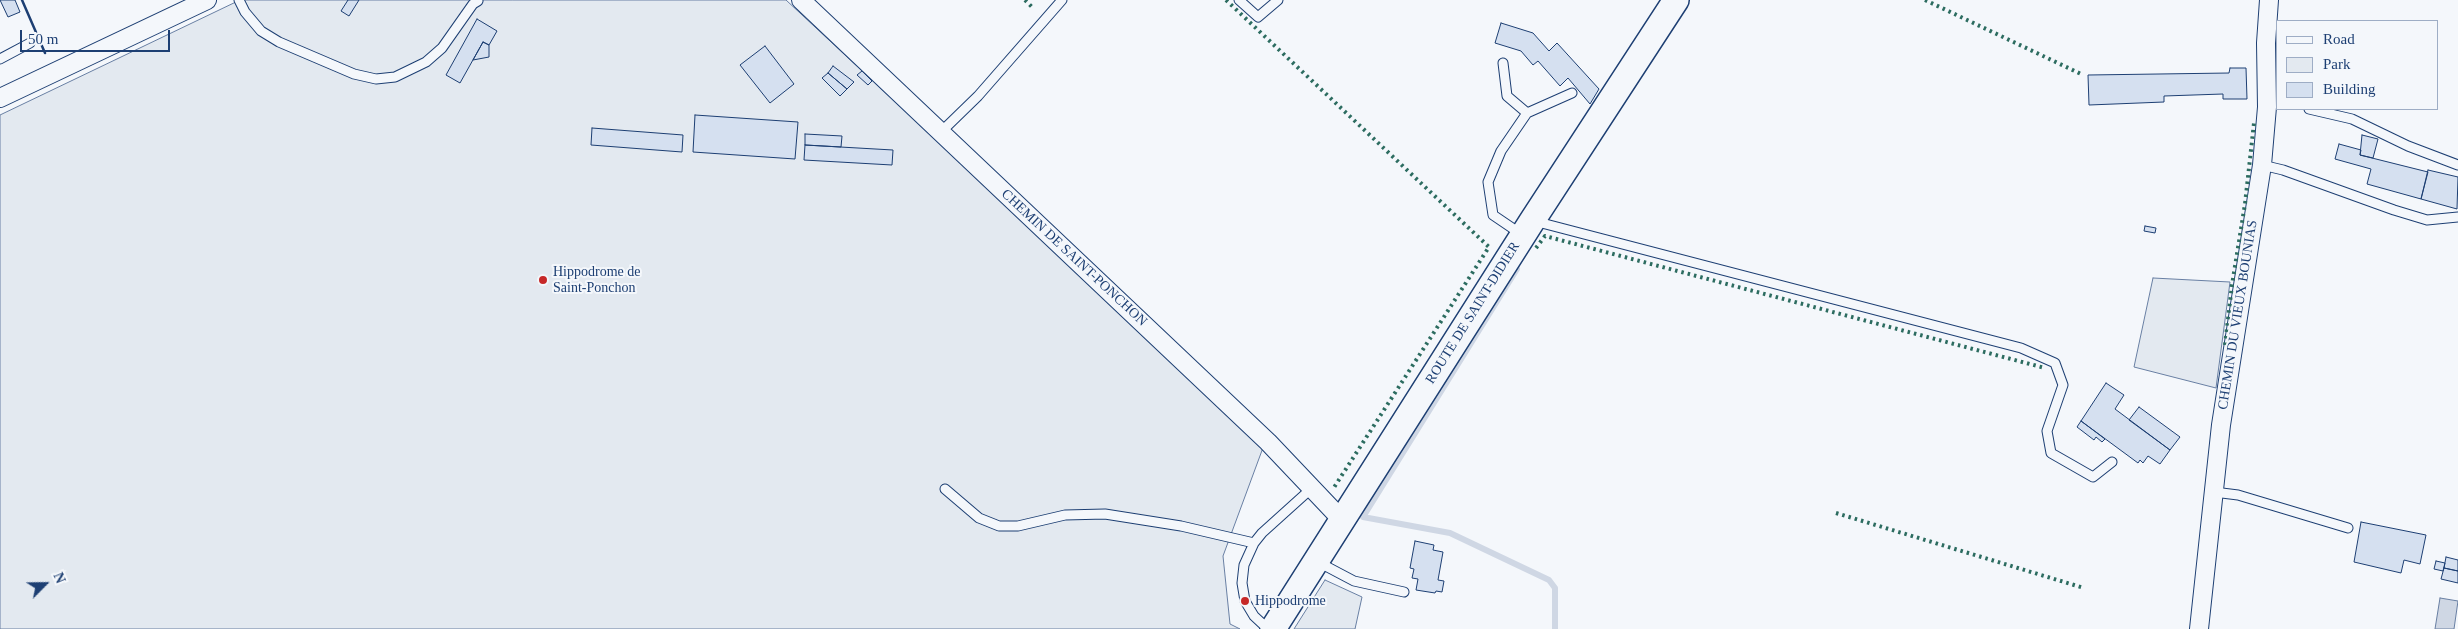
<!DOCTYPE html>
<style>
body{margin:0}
#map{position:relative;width:2458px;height:629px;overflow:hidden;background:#f4f7fb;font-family:"Times New Roman",serif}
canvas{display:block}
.legend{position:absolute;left:2276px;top:20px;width:162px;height:90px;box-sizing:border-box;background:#f4f7fb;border:1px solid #9eadc5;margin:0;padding:6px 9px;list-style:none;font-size:15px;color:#1d3f73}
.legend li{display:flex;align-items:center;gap:10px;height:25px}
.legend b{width:25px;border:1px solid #9eadc5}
.north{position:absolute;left:20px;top:559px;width:50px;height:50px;-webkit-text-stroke:4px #f4f7fb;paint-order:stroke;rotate:67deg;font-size:14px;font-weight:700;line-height:20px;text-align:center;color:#1d3f73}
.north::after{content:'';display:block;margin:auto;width:18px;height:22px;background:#1d3f73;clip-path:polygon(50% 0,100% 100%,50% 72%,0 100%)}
.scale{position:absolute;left:20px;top:30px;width:150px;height:22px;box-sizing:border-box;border:2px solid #1d3f73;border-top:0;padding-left:6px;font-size:15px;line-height:18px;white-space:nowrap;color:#1d3f73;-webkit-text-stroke:4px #f4f7fb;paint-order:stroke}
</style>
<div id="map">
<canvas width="2458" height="629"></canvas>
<ul class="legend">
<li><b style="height:6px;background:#f4f7fb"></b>Road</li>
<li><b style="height:14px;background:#e3e9f0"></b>Park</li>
<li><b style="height:14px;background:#d5e0f0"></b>Building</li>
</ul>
<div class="north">N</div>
<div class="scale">50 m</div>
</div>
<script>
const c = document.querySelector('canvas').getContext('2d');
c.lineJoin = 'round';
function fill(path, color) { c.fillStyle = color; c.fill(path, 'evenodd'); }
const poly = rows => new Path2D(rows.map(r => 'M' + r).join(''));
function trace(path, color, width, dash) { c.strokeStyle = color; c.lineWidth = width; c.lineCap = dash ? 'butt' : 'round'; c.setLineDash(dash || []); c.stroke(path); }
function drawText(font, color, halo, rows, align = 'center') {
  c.font = font + ' "Times New Roman",serif'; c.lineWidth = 4; c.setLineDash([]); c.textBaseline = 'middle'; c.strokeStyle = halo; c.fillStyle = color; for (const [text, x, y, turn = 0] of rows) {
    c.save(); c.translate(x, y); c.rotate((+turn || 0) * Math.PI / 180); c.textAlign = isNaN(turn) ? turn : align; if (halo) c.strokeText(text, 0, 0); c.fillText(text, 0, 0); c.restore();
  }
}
const green = poly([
 [240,0,786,0,1264,445,1223,556,1230,624,1240,629,0,629,0,115,240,0],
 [2153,278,2230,282,2216,388,2134,367,2153,278],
 [1325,580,1362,597,1355,629,1294,629,1325,580]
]);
fill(green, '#e3e9f0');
trace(green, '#687fa3', 1);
const water = poly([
 [2440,598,2458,601,2454,629,2435,629,2440,598]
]);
fill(water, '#cfd7e4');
trace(water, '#687fa3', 1);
trace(poly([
 [1517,269,1363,517,1450,533,1549,580,1555,588,1555,629]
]), '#cfd7e4', 6);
const building = poly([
 [0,0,15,0,20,12,8,17,0,0],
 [348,0,359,0,349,16,341,11,348,0],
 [477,19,497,31,489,45,483,42,460,83,446,75,477,19],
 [1501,23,1533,33,1549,51,1557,43,1599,89,1590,104,1568,78,1560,86,1538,61,1533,65,1521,51,1495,43,1501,23],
 [483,42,489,45,489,57,473,60,483,42],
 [765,46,794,84,770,103,740,65,765,46],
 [833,66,854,82,847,89,828,73,833,66],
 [2230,68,2246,68,2247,99,2223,99,2223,94,2164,96,2164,102,2089,105,2088,75,2229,73,2230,68],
 [862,71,872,81,868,85,857,75,862,71],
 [828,73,847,89,840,96,822,78,828,73],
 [695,115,798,122,795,159,693,152,695,115],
 [592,128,683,135,682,152,591,145,592,128],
 [805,134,842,136,841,147,805,145,805,134],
 [2362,135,2378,139,2373,158,2360,155,2362,135],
 [2339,144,2361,150,2360,155,2428,172,2421,199,2367,184,2371,169,2335,159,2339,144],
 [805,145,893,150,892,165,804,160,805,145],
 [2428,170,2458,177,2457,209,2421,199,2428,170],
 [2145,226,2156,228,2155,233,2144,231,2145,226],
 [2106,383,2124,395,2115,409,2170,450,2160,464,2148,456,2143,463,2140,460,2138,463,2081,421,2106,383],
 [2139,407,2180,437,2170,450,2129,420,2139,407],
 [2081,421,2105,439,2102,442,2096,437,2094,440,2077,427,2081,421],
 [2361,522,2426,535,2420,564,2404,560,2401,573,2354,562,2361,522],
 [1415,541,1434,545,1433,550,1443,552,1438,580,1444,581,1442,592,1436,591,1435,593,1416,590,1418,579,1412,578,1414,569,1410,568,1415,541],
 [2446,557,2458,560,2458,571,2444,568,2446,557],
 [2436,561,2445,563,2443,571,2434,569,2436,561],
 [2444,568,2458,571,2458,583,2441,579,2444,568]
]);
fill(building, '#d5e0f0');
trace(building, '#1d3f73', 1);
const service = poly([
 [239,0,245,12,261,31,279,42,354,74,376,79,395,77,426,62,442,48,473,4,478,1],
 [1239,0,1258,17,1278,0],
 [0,59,30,43],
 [1503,63,1507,96,1527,113,1501,151,1488,182,1493,215,1521,234],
 [2309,109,2352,119,2408,146,2458,165],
 [1527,113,1572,93],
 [941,132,978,96,1062,0],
 [2262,165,2283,170,2394,210,2427,220,2458,217],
 [1534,221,2021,348,2055,363,2063,385,2047,431,2051,453,2093,477,2112,462],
 [945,489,979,518,999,526,1018,526,1065,515,1105,514,1181,526,1254,543],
 [2214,492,2238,495,2348,528],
 [1318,562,1354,581,1404,592],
 [1268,629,1254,616,1245,601,1242,583,1244,565,1254,543,1262,533,1313,487]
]);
const minor = poly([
 [801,0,1268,442,1343,521],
 [0,98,207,0],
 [2199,629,2221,425,2262,165,2267,107,2266,43,2269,0]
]);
const secondary = poly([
 [1273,629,1532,221,1676,0]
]);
trace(service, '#1d3f73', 11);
trace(minor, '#1d3f73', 20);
trace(secondary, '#1d3f73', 28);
trace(service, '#f4f7fb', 9);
trace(minor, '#f4f7fb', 18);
trace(secondary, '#f4f7fb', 25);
trace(poly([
 [1025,0,1034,9],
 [1226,0,1489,247,1333,489],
 [1925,0,2081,74],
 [1536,248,1545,236,2045,368],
 [2225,345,2232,285,2245,204,2254,123],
 [1836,513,2084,588]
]), '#2c6c60', 4, [2.5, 4]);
trace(poly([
 [22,0,45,53]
]), '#1d3f73', 2.5);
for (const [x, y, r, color] of [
 [543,280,5,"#c62828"],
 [1245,601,5,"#c62828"]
]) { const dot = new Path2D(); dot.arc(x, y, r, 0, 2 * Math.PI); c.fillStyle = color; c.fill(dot); trace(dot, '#f4f7fb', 2); }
drawText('14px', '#1d3f73', '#f4f7fb', [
 ["CHEMIN DE SAINT-PONCHON",1074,258,43],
 ["ROUTE DE SAINT-DIDIER",1473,313,-58],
 ["CHEMIN DU VIEUX BOUNIAS",2238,315,-81]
]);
drawText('14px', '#1d3f73', '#f4f7fb', [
 ["Hippodrome de",553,272],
 ["Saint-Ponchon",553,288],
 ["Hippodrome",1255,601]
], 'left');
</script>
